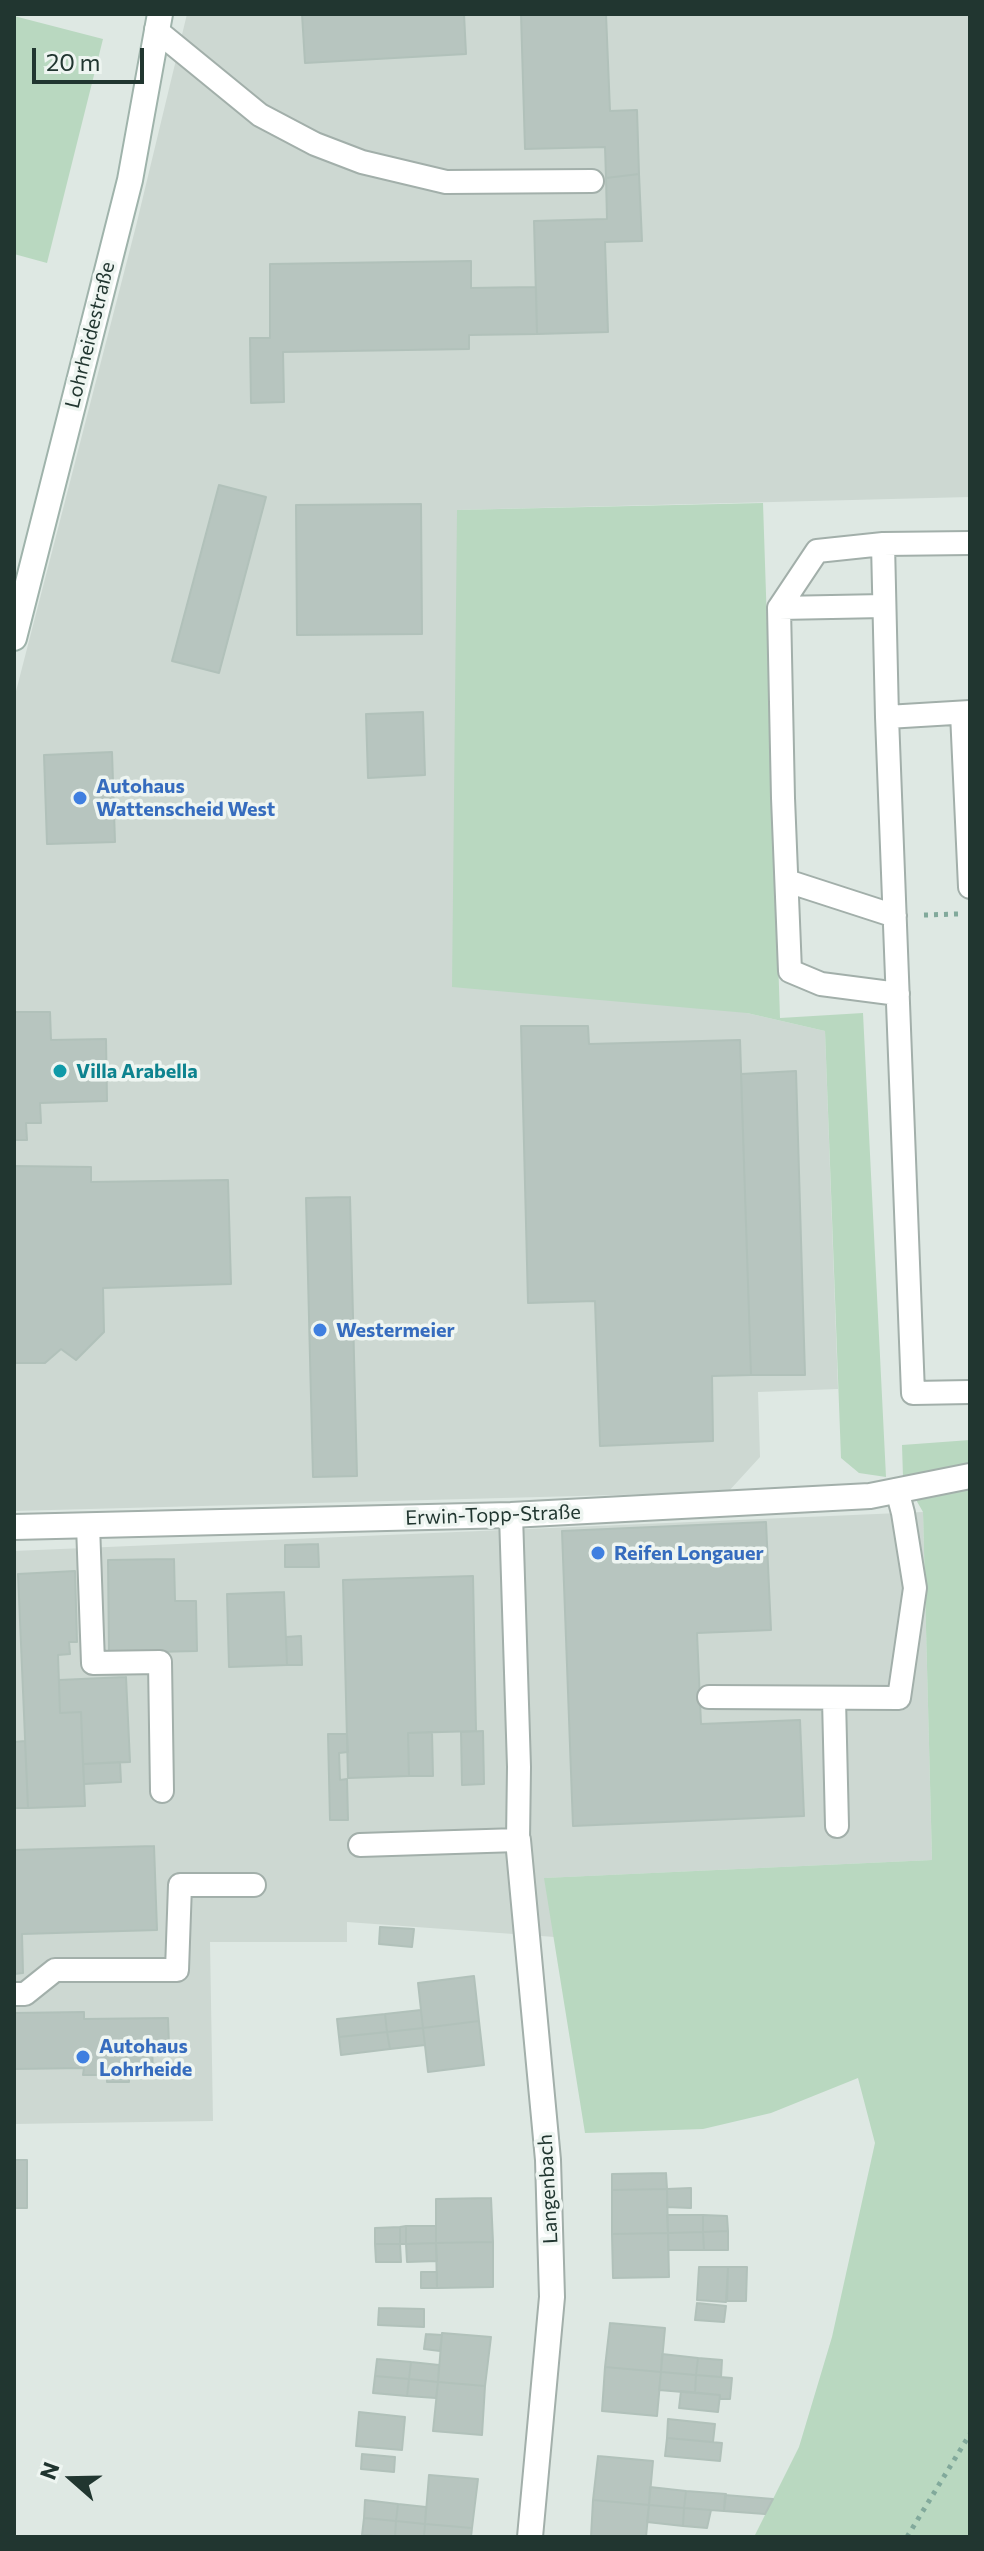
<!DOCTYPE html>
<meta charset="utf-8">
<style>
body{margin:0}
#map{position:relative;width:984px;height:2551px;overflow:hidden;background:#dee8e3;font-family:Commissioner,sans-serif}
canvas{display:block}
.frame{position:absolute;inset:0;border:16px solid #213630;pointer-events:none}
.north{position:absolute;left:32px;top:2439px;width:80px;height:80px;-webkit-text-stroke:6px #eef5f1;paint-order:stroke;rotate:290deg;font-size:22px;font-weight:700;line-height:32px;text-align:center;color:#213630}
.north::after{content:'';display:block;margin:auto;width:28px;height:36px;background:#213630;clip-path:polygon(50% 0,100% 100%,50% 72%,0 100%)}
.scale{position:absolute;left:32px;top:48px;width:112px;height:36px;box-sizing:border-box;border:4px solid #213630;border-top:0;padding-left:10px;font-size:24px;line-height:28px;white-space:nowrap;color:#213630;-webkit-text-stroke:6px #eef5f1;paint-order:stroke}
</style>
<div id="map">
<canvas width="984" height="2551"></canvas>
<div class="frame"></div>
<div class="north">N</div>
<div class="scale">20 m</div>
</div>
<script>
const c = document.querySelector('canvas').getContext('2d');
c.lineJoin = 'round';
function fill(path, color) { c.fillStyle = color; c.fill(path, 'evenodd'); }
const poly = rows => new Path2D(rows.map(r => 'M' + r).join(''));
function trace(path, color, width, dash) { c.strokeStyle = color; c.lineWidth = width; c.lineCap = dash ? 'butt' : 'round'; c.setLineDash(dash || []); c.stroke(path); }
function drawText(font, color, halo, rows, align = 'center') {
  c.font = font + ' Commissioner,sans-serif'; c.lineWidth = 7; c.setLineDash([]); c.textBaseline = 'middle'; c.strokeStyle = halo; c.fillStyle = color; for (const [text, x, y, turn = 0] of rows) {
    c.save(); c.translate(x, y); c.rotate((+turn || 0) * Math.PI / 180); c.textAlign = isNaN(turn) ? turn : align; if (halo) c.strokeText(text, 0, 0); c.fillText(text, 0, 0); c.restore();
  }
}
fill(poly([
 [187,14,970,14,970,497,457,510,747,1013,825,1031,838,1389,758,1392,760,1457,728,1492,14,1511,14,699,136,226],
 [923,1512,932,1860,545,1878,555,1937,347,1922,347,1942,210,1942,213,2121,14,2124,14,1551]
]), '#cdd8d2');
fill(poly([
 [14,16,103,39,47,263,14,254],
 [763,503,780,1018,863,1013,886,1477,859,1473,841,1458,825,1031,747,1013,452,987,457,510],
 [970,1440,970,2537,754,2537,799,2447,832,2337,875,2143,858,2078,771,2113,703,2129,585,2133,544,1878,932,1860,923,1512,903,1477,902,1445]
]), '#b9d8c0');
const building = poly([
 [302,14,464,14,466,54,305,63,302,14],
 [521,14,606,14,610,111,637,110,639,174,606,178,605,147,525,149,521,14],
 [639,174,642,241,605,242,608,332,537,334,534,221,607,219,606,178,639,174],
 [471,261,471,288,536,287,537,334,469,335,469,349,283,352,284,402,251,403,250,338,270,338,270,264,471,261],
 [219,485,266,497,219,673,172,661,219,485],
 [421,504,422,634,297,635,296,505,421,504],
 [423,712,425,775,368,778,366,714,423,712],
 [112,752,115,842,47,844,44,755,112,752],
 [14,1012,50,1012,51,1040,106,1039,107,1101,40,1103,41,1123,26,1123,27,1140,14,1140,14,1012],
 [521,1026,588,1026,589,1044,740,1040,751,1375,712,1376,713,1441,600,1446,595,1301,528,1303,521,1026],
 [796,1071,805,1375,751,1375,741,1074,796,1071],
 [14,1166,91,1167,91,1182,228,1180,231,1284,103,1288,104,1332,76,1360,61,1349,45,1363,14,1363,14,1166],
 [350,1197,357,1476,313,1477,306,1198,350,1197],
 [766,1522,771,1630,697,1633,701,1724,800,1720,804,1816,573,1826,562,1531,766,1522],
 [318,1544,319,1567,285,1567,285,1545,318,1544],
 [174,1559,175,1601,196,1601,197,1651,109,1653,108,1560,174,1559],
 [75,1571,77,1642,69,1642,70,1654,58,1655,60,1713,81,1712,85,1806,28,1808,18,1574,75,1571],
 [473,1576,476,1731,408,1733,409,1776,348,1778,343,1580,473,1576],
 [284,1592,287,1665,229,1667,227,1594,284,1592],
 [301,1636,302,1665,287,1665,286,1637,301,1636],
 [126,1677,130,1762,83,1764,81,1712,60,1713,59,1680,126,1677],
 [483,1731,484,1784,462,1785,461,1732,483,1731],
 [432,1732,433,1776,409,1776,408,1733,432,1732],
 [328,1734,347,1734,348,1752,339,1753,340,1780,347,1779,348,1820,330,1820,328,1734],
 [25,1741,28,1808,14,1808,14,1742,25,1741],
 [120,1762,121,1782,84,1784,83,1764,120,1762],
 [154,1846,157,1930,22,1934,23,1973,14,1974,14,1850,154,1846],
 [380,1927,414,1929,412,1947,379,1944,380,1927],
 [474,1976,479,2021,423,2028,418,1983,474,1976],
 [421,2010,423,2028,387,2032,385,2014,421,2010],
 [84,2012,84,2019,168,2018,169,2046,152,2046,153,2075,129,2075,129,2082,107,2082,107,2075,83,2075,84,2068,14,2069,14,2013,84,2012],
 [385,2014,387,2032,339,2037,337,2019,385,2014],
 [479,2021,484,2065,428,2072,423,2028,479,2021],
 [423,2028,425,2045,390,2049,387,2032,423,2028],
 [387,2032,390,2049,341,2055,339,2037,387,2032],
 [14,2160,27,2160,27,2208,14,2208,14,2160],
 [666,2173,667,2189,612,2190,612,2174,666,2173],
 [691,2188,691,2208,667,2207,667,2189,691,2188],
 [667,2189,668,2233,612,2234,612,2190,667,2189],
 [491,2198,493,2242,436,2243,436,2199,491,2198],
 [667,2215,703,2215,703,2232,668,2233,667,2215],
 [703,2215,727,2216,728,2231,703,2232,703,2215],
 [406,2226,436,2226,436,2243,406,2244,406,2226],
 [406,2226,406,2244,400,2244,400,2227,406,2226],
 [400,2227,400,2244,375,2244,375,2228,400,2227],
 [728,2231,728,2250,704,2250,703,2232,728,2231],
 [703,2232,704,2250,668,2250,668,2233,703,2232],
 [668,2233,669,2277,613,2278,612,2234,668,2233],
 [493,2242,493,2287,437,2288,436,2243,493,2242],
 [436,2243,437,2261,407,2262,406,2244,436,2243],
 [375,2244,400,2244,401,2262,376,2262,375,2244],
 [699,2267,728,2267,726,2302,697,2300,699,2267],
 [728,2267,747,2267,746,2301,727,2301,728,2267],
 [421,2272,437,2272,437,2288,421,2288,421,2272],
 [697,2303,726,2306,724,2322,695,2320,697,2303],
 [379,2308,424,2309,424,2327,378,2325,379,2308],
 [610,2323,665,2328,661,2372,605,2367,610,2323],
 [442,2333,491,2337,485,2386,438,2382,442,2333],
 [426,2334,442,2335,440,2351,424,2349,426,2334],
 [662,2354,698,2358,696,2375,661,2372,662,2354],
 [698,2358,722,2360,721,2377,696,2375,698,2358],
 [377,2359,411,2362,409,2379,375,2376,377,2359],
 [411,2362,439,2365,438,2382,409,2379,411,2362],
 [605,2367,661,2372,657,2416,602,2411,605,2367],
 [661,2372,696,2375,695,2393,659,2390,661,2372],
 [696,2375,732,2378,730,2399,720,2399,720,2395,695,2393,696,2375],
 [375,2376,409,2379,407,2396,373,2393,375,2376],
 [409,2379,438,2382,436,2398,407,2396,409,2379],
 [438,2382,485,2386,482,2435,433,2431,438,2382],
 [681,2391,720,2395,718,2412,679,2408,681,2391],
 [359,2412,405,2417,402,2450,356,2446,359,2412],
 [668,2419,715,2424,713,2442,667,2438,668,2419],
 [667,2438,722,2443,720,2461,665,2456,667,2438],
 [362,2454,395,2457,394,2472,361,2469,362,2454],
 [598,2456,653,2461,649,2505,593,2500,598,2456],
 [429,2475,478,2479,472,2528,425,2524,429,2475],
 [650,2487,686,2491,684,2508,649,2505,650,2487],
 [686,2491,726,2494,724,2511,684,2508,686,2491],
 [725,2495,773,2499,765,2514,724,2511,725,2495],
 [365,2500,398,2504,396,2521,364,2518,365,2500],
 [593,2500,649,2505,646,2537,591,2537,593,2500],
 [398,2504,426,2507,425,2524,396,2521,398,2504],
 [649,2505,684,2508,683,2526,647,2522,649,2505],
 [684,2508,711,2510,707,2528,683,2526,684,2508],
 [364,2518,396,2521,395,2537,362,2535,364,2518],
 [396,2521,425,2524,424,2537,395,2537,396,2521],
 [425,2524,472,2528,471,2537,424,2537,425,2524]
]);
fill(building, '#b7c5bf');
trace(building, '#b1c1ba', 2);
const lane = poly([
 [156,30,260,115,315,144,362,162,446,182,592,181],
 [970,543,883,544,887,717,913,1393,970,1392],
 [884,606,779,608,783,798,790,971,821,984,898,994],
 [779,608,817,551,883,544],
 [962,713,970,887],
 [887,717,970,712],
 [787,881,895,916],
 [88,1525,93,1663,160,1662,162,1791],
 [709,1697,899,1698,915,1588,903,1513,897,1490],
 [834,1699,837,1826],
 [360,1845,518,1840,519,1767,511,1515],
 [14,1994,25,1994,55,1970,177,1970,180,1885,254,1885]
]);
const street = poly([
 [14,1527,511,1515,870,1496,970,1476],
 [518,1840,548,2160,552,2297,530,2537]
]);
const secondary = poly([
 [14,638,130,180,160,14]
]);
trace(lane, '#a2afaa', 26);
trace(street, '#a2afaa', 28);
trace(secondary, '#9fb3ab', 28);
trace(poly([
 [924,915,958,914],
 [907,2537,970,2434]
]), '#81a99b', 5, [4, 6]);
trace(lane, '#fff', 22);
trace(street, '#fff', 24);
trace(secondary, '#fff', 24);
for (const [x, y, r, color] of [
 [80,798,8,"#3f7fe0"],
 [60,1071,8,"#0f9aa8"],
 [320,1330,8,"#3f7fe0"],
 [598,1553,8,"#3f7fe0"],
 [83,2057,8,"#3f7fe0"]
]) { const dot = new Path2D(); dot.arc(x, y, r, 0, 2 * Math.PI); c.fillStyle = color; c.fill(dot); trace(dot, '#eef5f1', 3); }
drawText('20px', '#213630', '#eef5f1', [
 ["Lohrheidestraße",90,335,-76],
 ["Erwin-Topp-Straße",493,1515,-2],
 ["Langenbach",548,2189,-93]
]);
drawText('bold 20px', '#366cbe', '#eef5f1', [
 ["Autohaus",96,786],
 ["Wattenscheid West",96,809],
 ["Westermeier",336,1330],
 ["Reifen Longauer",614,1553],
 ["Autohaus",99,2046],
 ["Lohrheide",99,2069]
], 'left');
drawText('bold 20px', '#0d838f', '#eef5f1', [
 ["Villa Arabella",76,1071]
], 'left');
</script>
